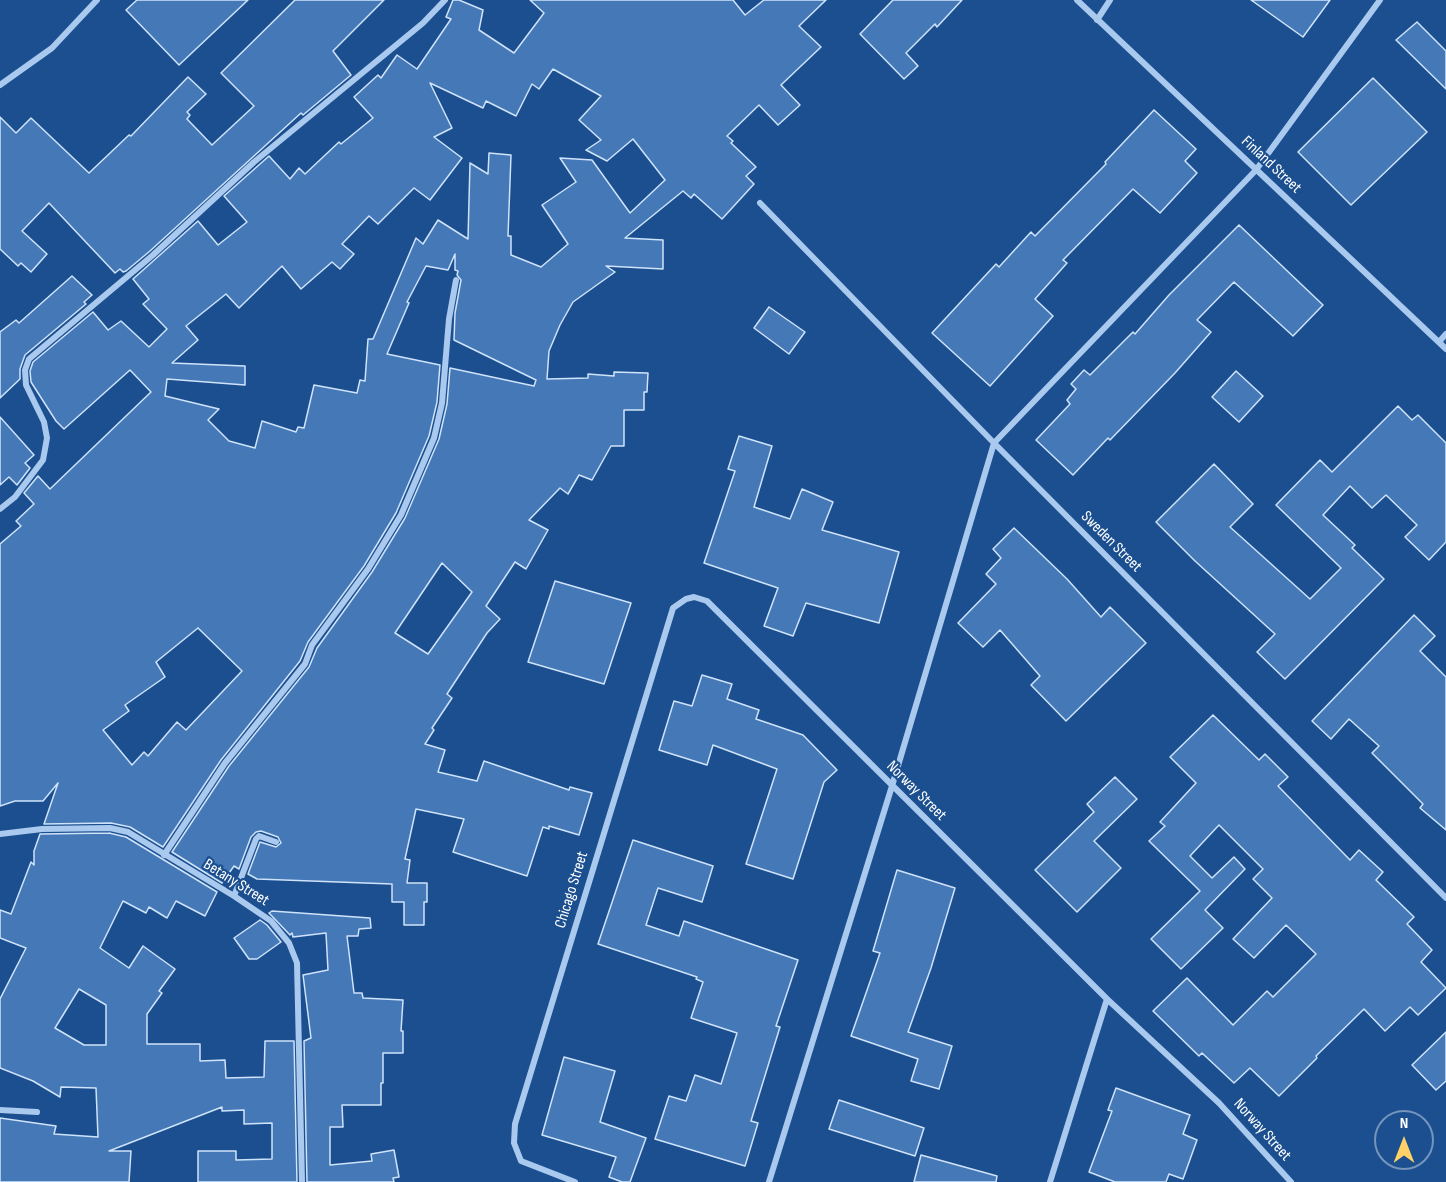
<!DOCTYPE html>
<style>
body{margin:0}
#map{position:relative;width:1446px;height:1182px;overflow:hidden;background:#1b4f8f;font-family:"Sofia Sans Condensed",sans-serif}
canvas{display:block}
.north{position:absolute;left:1374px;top:1110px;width:60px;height:60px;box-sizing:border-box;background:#1b4f8f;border:2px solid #7695bc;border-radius:50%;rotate:0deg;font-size:16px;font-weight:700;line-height:24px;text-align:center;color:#fff}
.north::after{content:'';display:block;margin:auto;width:21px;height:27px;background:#ffd166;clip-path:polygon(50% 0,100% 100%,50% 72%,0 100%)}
</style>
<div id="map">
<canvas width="1446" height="1182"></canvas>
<div class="north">N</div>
</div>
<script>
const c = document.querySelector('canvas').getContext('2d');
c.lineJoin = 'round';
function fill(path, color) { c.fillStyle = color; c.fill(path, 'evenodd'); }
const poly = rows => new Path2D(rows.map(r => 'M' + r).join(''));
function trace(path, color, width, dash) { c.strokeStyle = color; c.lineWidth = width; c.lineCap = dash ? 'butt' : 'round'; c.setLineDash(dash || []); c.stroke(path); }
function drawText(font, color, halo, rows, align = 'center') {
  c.font = font + ' "Sofia Sans Condensed",sans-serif'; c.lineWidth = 4.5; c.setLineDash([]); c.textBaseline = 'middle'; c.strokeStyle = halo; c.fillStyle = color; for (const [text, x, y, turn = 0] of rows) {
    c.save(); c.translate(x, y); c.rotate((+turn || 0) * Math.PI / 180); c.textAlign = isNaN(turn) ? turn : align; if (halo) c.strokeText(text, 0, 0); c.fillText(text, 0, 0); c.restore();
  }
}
const building = poly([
 [137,0,248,0,179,65,126,10,137,0],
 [295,0,384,0,333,51,351,75,303,115,301,113,150,251,126,271,123,272,120,269,115,273,49,203,22,231,47,254,31,272,21,263,18,266,0,249,0,117,16,133,31,118,89,173,129,135,131,136,188,77,206,94,187,112,190,115,187,119,212,145,254,106,221,73,295,0],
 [453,0,459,0,483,10,479,30,514,53,544,13,530,0,733,0,745,15,764,0,826,0,799,26,821,47,781,85,800,105,778,125,759,105,727,136,733,141,731,143,756,167,746,176,754,184,722,219,694,194,691,198,683,191,625,238,663,240,663,269,606,266,615,272,573,302,560,325,549,351,547,379,588,378,588,374,614,376,614,372,648,373,647,392,644,392,644,410,624,410,624,446,611,446,592,480,579,475,568,494,560,488,529,520,548,530,526,569,515,562,486,606,500,619,487,633,447,694,452,698,432,728,434,730,425,744,445,750,438,772,477,781,484,761,569,790,570,787,592,793,579,835,549,826,549,829,543,827,527,876,453,852,464,819,416,809,405,859,410,860,407,883,427,883,427,902,424,902,424,925,404,925,404,902,392,902,392,884,257,879,248,874,260,842,276,847,281,843,278,837,261,831,256,832,251,837,239,869,234,866,222,883,172,852,229,766,309,667,317,648,372,572,405,518,439,439,447,404,450,368,534,386,536,380,454,340,455,313,461,280,457,275,458,271,455,270,455,254,448,270,426,266,407,302,409,303,387,354,440,365,437,402,429,436,396,513,364,566,308,642,300,661,221,760,163,847,130,827,111,823,44,824,58,783,43,801,15,801,0,806,0,544,21,526,16,521,34,504,24,493,38,476,50,489,151,392,130,370,64,429,56,421,31,382,30,371,33,362,93,312,108,330,121,321,149,347,167,329,143,304,149,299,133,279,198,221,218,245,247,222,224,196,269,156,290,179,299,168,305,174,339,142,341,144,373,118,354,97,378,75,381,78,397,55,417,69,451,19,446,17,453,0],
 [553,69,601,96,579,120,601,140,586,150,607,161,633,139,665,180,630,213,592,160,560,158,576,182,542,205,568,244,541,267,511,255,511,236,508,236,511,155,489,153,488,174,470,163,468,239,438,220,423,244,416,238,373,339,368,339,365,381,360,380,357,393,314,385,304,428,298,427,296,432,262,421,255,448,229,441,208,420,219,409,165,396,167,379,245,385,245,366,172,363,198,340,186,326,226,294,239,308,282,266,301,289,332,262,340,269,354,254,342,244,369,216,378,224,414,188,430,200,462,158,434,137,452,128,430,83,483,108,486,101,516,116,532,84,539,89,553,69],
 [442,563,472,592,428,654,395,633,442,563],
 [198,628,242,671,186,730,177,722,148,756,144,752,132,765,103,730,129,711,125,705,165,677,156,662,198,628],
 [893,0,962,0,937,27,935,24,906,53,918,66,904,79,860,34,893,0],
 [1251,0,1330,0,1303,37,1251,0],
 [1417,22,1446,51,1446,89,1396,40,1417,22],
 [1373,78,1427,132,1351,205,1298,152,1373,78],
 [1154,110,1196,149,1185,161,1197,173,1160,213,1133,189,1063,260,1067,263,1035,299,1053,316,990,386,932,333,996,264,999,267,1031,232,1035,236,1106,164,1105,162,1154,110],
 [1239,225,1323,305,1293,336,1234,282,1197,320,1211,332,1175,373,1110,440,1108,438,1073,475,1036,440,1070,404,1067,400,1076,389,1071,384,1084,370,1090,375,1133,332,1135,334,1169,295,1239,225],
 [72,276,92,295,84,302,86,304,25,355,20,369,20,379,0,398,0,332,16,320,19,323,72,276],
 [769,307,805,332,789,354,754,328,769,307],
 [1236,371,1263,396,1239,422,1212,397,1236,371],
 [1398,406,1412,420,1418,415,1446,443,1446,542,1429,560,1405,537,1417,525,1386,495,1372,508,1350,486,1323,515,1355,545,1352,548,1384,579,1285,679,1257,652,1275,634,1195,561,1156,522,1214,464,1253,504,1230,527,1310,599,1341,568,1276,505,1320,460,1332,472,1398,406],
 [0,417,34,455,25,463,30,468,17,485,9,477,0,485,0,417],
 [739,436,772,446,754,507,790,519,802,489,833,502,822,530,899,552,879,623,806,603,793,636,764,626,778,588,704,563,735,471,728,469,739,436],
 [1014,528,1067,579,1101,617,1110,607,1146,643,1066,721,1031,685,1040,676,1000,630,983,647,958,623,996,584,986,574,1001,558,993,549,1014,528],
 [555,581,631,603,604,684,528,662,555,581],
 [1414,615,1435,636,1420,651,1446,677,1446,830,1420,808,1423,804,1372,753,1379,746,1349,719,1331,739,1312,721,1414,615],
 [702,675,732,684,727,699,759,710,756,719,803,735,837,770,824,782,793,879,746,864,777,769,713,745,707,765,659,750,674,701,692,706,702,675],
 [1213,715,1259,760,1265,754,1288,777,1278,786,1350,860,1359,850,1383,872,1376,880,1414,917,1407,924,1432,950,1421,962,1446,988,1418,1015,1410,1007,1385,1031,1364,1009,1316,1056,1317,1058,1279,1096,1250,1068,1234,1083,1202,1053,1199,1056,1153,1011,1187,978,1233,1025,1267,991,1273,997,1316,954,1286,925,1254,958,1233,939,1272,898,1253,879,1263,869,1219,825,1190,856,1212,878,1234,857,1245,869,1205,910,1223,928,1181,969,1151,939,1200,891,1149,841,1165,826,1160,822,1196,783,1170,757,1213,715],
 [1115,777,1137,799,1094,841,1121,868,1077,912,1035,870,1094,812,1087,804,1115,777],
 [109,833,126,837,217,892,205,916,176,901,167,918,149,907,146,913,123,901,100,948,129,968,143,946,175,969,159,991,162,993,147,1014,147,1044,200,1044,200,1061,225,1060,226,1078,264,1077,265,1041,294,1041,297,1182,198,1182,198,1151,236,1151,236,1160,272,1159,272,1123,244,1124,244,1110,222,1111,222,1107,109,1151,131,1151,129,1182,0,1182,0,1118,56,1126,54,1134,98,1137,96,1088,61,1087,60,1097,33,1081,0,1068,0,999,26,948,0,938,0,910,11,914,31,862,34,865,34,851,40,834,109,833],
 [79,989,106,1005,106,1045,84,1045,55,1028,79,989],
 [633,840,713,866,702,902,658,888,646,925,679,936,684,921,798,960,776,1026,780,1027,751,1121,758,1123,745,1166,655,1139,669,1096,686,1101,695,1075,721,1084,737,1033,691,1018,703,982,696,979,697,977,598,944,633,840],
 [897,870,955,888,931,968,908,1032,952,1046,939,1089,911,1081,918,1059,851,1036,880,953,873,951,897,870],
 [272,911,370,918,371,928,359,929,358,936,347,936,354,993,362,993,363,998,403,1000,401,1031,403,1031,403,1053,383,1053,383,1083,381,1083,381,1105,342,1105,343,1127,330,1127,330,1165,372,1161,371,1154,394,1150,399,1177,393,1178,394,1182,307,1182,304,1041,311,1038,303,975,328,970,326,933,293,937,292,933,290,935,269,913,272,911],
 [260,920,267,925,281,942,257,959,249,959,234,938,260,920],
 [1446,1032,1446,1081,1436,1090,1412,1065,1446,1032],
 [564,1057,615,1071,600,1122,646,1138,630,1182,622,1182,609,1177,616,1157,542,1135,564,1057],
 [1116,1088,1190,1115,1183,1134,1197,1140,1183,1179,1169,1174,1166,1182,1115,1182,1089,1172,1112,1111,1108,1110,1116,1088],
 [839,1100,924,1128,915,1156,829,1129,839,1100],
 [921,1155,997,1176,996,1182,914,1182,921,1155]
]);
fill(building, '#4478b7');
trace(building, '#cfe3fa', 1.5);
trace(poly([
 [1077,0,1446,349],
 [1097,20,1110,0],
 [0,85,52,48,97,0],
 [760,203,994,443,1446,898],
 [1439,342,1446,334],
 [0,509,15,497,43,460,47,438,44,422,26,385,25,370,29,359,153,255,254,162,423,23,445,0],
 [0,834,42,829,110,828,128,832,234,896,271,921,289,943,297,963,302,1182],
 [164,855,225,763,305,664,312,645,368,569,401,515,434,438,442,403,449,319,456,280],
 [234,896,256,839,259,836,276,842],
 [0,1110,37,1112],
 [575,1182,521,1161,514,1143,515,1124,673,608,686,599,694,597,707,601,1107,999,1219,1103,1291,1182],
 [769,1182,892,786,994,443,1256,170,1380,0],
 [1050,1182,1107,999]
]), '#a9c9ee', 6);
drawText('16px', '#fff', '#1b4f8f', [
 ["Finland Street",1271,165,43],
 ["Sweden Street",1111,542,45],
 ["Norway Street",916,791,45],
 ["Betany Street",236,883,32],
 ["Chicago Street",572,890,-73],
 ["Norway Street",1262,1130,48]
]);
</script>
